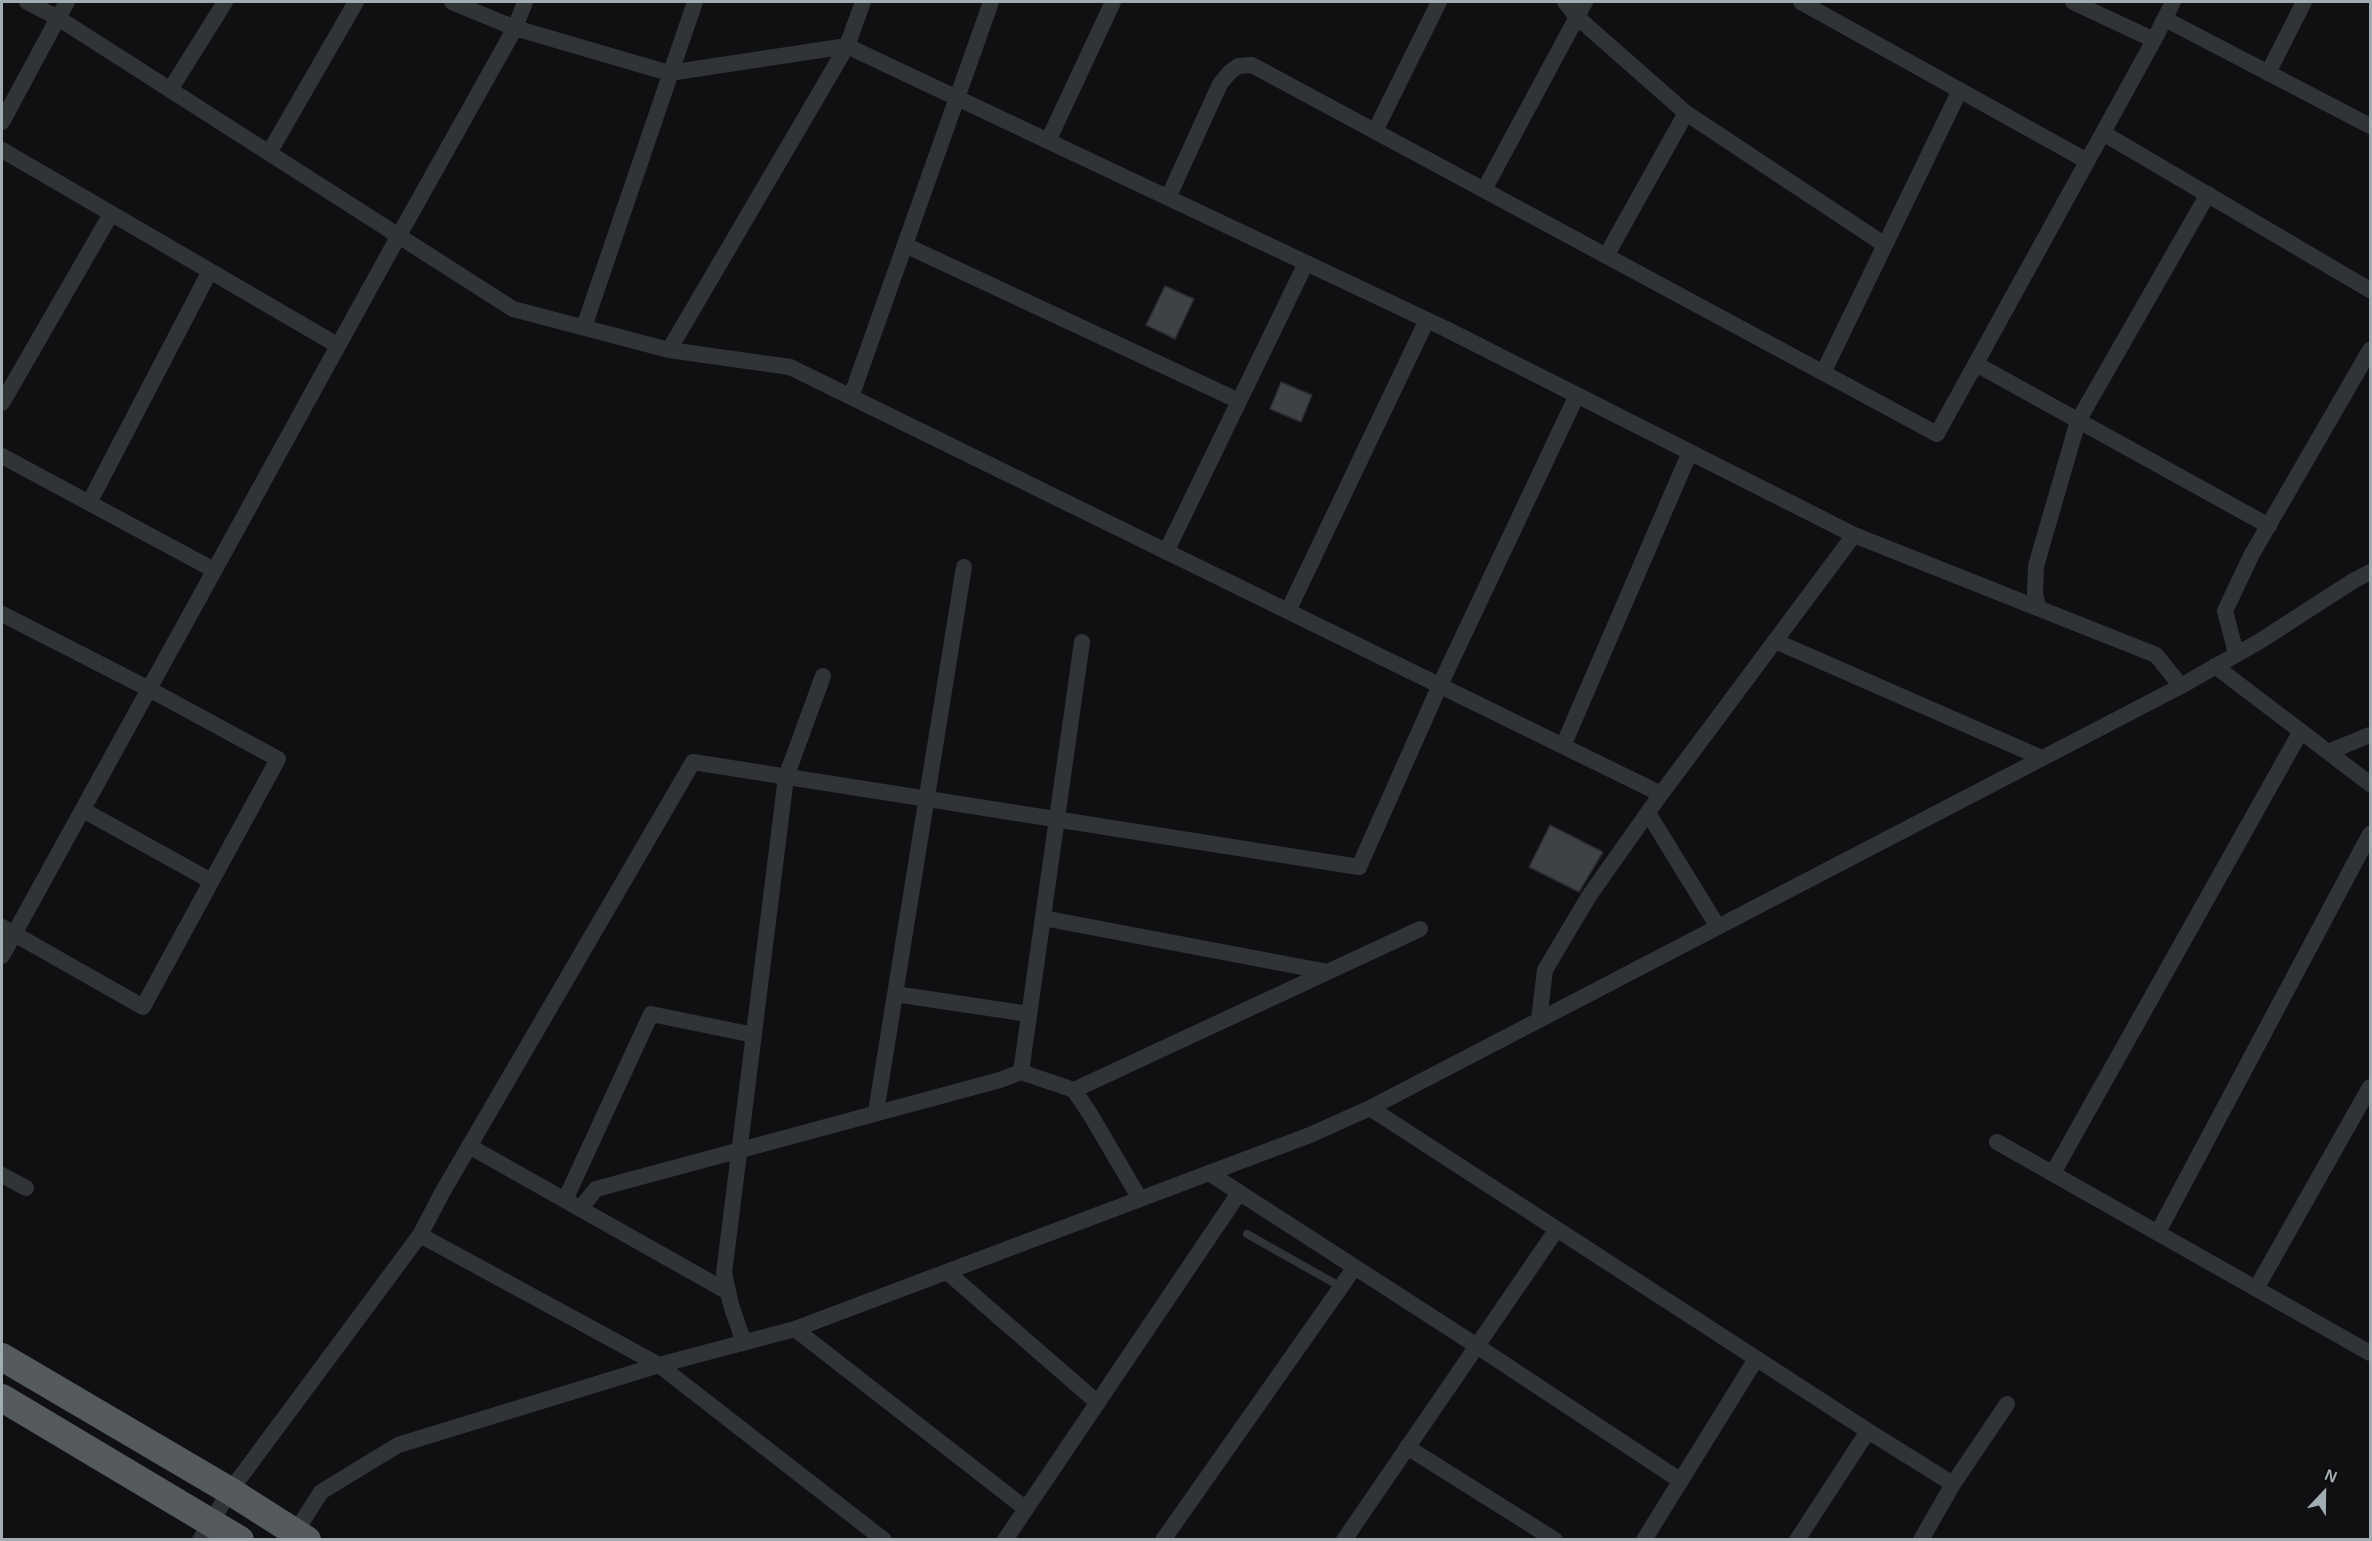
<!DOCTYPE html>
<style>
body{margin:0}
#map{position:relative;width:2372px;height:1541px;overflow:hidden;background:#101012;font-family:Arial,sans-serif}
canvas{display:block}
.frame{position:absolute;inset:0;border:3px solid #a1acb3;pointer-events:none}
.north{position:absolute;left:2294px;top:1463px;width:60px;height:60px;-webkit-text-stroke:4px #0b0b0c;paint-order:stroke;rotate:22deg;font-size:16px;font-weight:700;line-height:24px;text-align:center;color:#a1acb3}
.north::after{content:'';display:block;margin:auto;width:21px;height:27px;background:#a1acb3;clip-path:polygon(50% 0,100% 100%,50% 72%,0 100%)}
</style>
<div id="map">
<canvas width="2372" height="1541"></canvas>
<div class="frame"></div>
<div class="north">N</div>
</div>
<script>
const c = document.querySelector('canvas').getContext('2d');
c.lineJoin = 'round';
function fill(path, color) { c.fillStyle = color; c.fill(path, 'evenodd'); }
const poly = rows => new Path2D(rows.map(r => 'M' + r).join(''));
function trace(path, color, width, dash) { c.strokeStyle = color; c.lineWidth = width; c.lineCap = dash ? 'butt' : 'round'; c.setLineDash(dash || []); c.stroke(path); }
const building = poly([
 [1165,286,1194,299,1175,339,1146,325,1165,286],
 [1281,382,1312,395,1301,422,1270,409,1281,382],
 [1550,825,1603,852,1579,892,1529,867,1550,825]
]);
fill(building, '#3f4245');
trace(building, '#2a2b2e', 1.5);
trace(poly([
 [1247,1234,1341,1287]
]), '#313437', 8);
trace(poly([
 [27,2,58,18,67,2],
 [452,2,515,28,669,73,847,46,1446,329,1854,535,2156,655,2181,686],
 [1565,2,1577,17,1686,113,1885,245],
 [1801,2,2087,161],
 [2073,2,2154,40],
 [2165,19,2370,126],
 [2268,73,2304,2],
 [170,90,225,2],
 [2,122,58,18,513,309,669,350,790,367,1661,794],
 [1375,131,1439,2],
 [2103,133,2370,290],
 [1048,141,1113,2],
 [2,150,337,345],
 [269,153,356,2],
 [1484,190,1585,2],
 [1168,198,1220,84,1229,73,1238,66,1252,65,1937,434,2154,40,2173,2],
 [905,245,1239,401],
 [1606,256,1686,113],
 [584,327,695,2],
 [669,350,847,46,863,2],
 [1976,364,2269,526],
 [1823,373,1960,90],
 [851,397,991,2],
 [2,403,111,214],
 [2,456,214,570],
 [89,503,210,271],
 [1166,552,1306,263],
 [2038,608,2035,593,2036,566,2078,421,2208,194],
 [1288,611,1427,320],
 [2,614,149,689,278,759,143,1007,2,927],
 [1775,641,2042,758],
 [2236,653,2225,611,2252,554,2370,350],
 [2215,666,2370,784],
 [1563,746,1690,452],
 [2328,752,2370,735],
 [83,810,211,881],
 [1648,813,1718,927],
 [1043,918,1328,972],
 [2,956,398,237,515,28,525,2],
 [895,994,1029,1014],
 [1539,1020,1545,970,1589,896,1661,794,1854,535],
 [1021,1072,1082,642],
 [1074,1090,1420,929],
 [1370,1108,1868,1431,1953,1484,2007,1404],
 [876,1112,964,567],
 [1997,1142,2370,1353],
 [469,1146,728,1292],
 [1209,1173,1477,1346,1681,1481],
 [2053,1173,2301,731],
 [2,1175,26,1188],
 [565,1200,651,1014,754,1035],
 [580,1209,596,1189,1000,1080,1021,1072,1074,1090,1090,1114,1140,1199],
 [2158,1232,2370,834],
 [420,1235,659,1365,884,1540],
 [947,1272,1098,1403],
 [2257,1287,2370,1087],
 [795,1329,1026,1509],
 [744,1343,731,1305,724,1273,786,777,823,676],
 [1407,1447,1555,1540],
 [295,1533,321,1492,398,1445,659,1365,795,1329,1310,1135,1370,1108,2181,686,2260,641,2353,581,2370,572],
 [200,1540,230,1491,420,1235,442,1193,693,762,1359,867,1440,685,1577,395],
 [1005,1540,1239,1193],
 [1163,1540,1355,1267],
 [1344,1540,1557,1229],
 [1644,1540,1756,1359],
 [1797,1540,1868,1431],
 [1921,1540,1953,1484]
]), '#313437', 16);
trace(poly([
 [2,1357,230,1491,307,1540],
 [2,1398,240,1540]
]), '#555a5f', 28);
</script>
